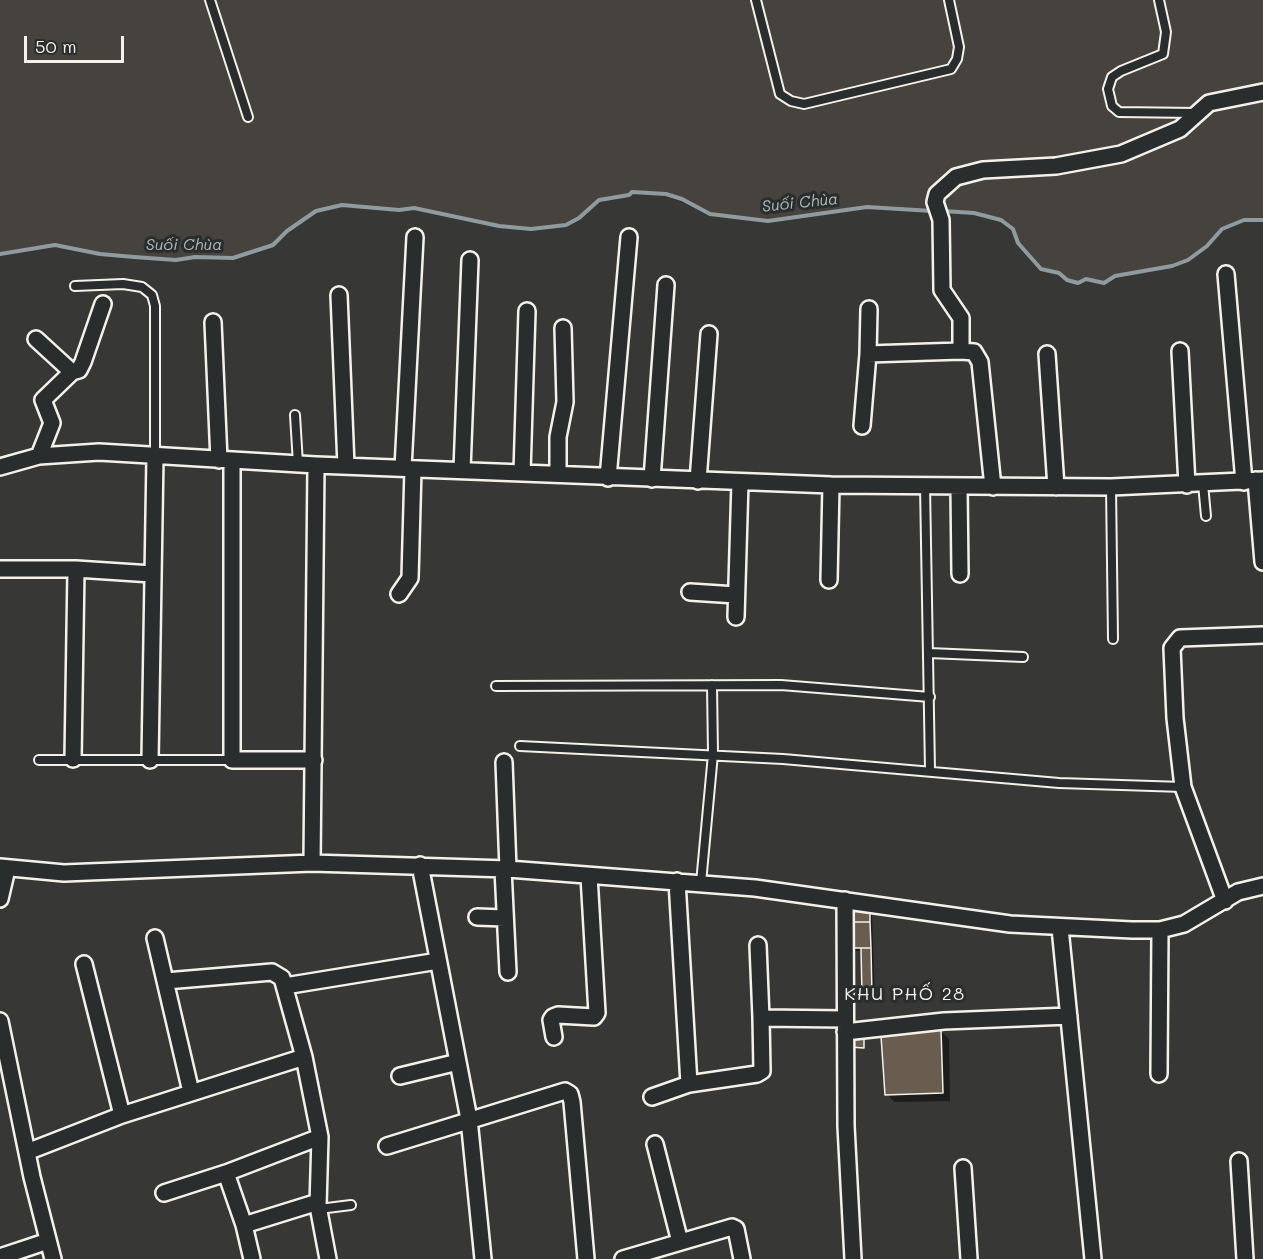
<!DOCTYPE html>
<meta charset="utf-8">
<style>
body{margin:0}
#map{position:relative;width:1263px;height:1259px;overflow:hidden;background:#373735;font-family:Mali,sans-serif}
canvas{display:block}
.scale{position:absolute;left:24px;top:36px;width:100px;height:27px;box-sizing:border-box;border:3px solid #f4f1e8;border-top:0;padding-left:8px;font-size:18px;line-height:21px;white-space:nowrap;color:#f4f1e8;-webkit-text-stroke:4px #2a2d2e;paint-order:stroke}
</style>
<div id="map">
<canvas width="1263" height="1259"></canvas>
<div class="scale">50 m</div>
</div>
<script>
const c = document.querySelector('canvas').getContext('2d');
c.lineJoin = 'round';
function fill(path, color) { c.fillStyle = color; c.fill(path, 'evenodd'); }
const poly = rows => new Path2D(rows.map(r => 'M' + r).join(''));
function trace(path, color, width, dash) { c.strokeStyle = color; c.lineWidth = width; c.lineCap = dash ? 'butt' : 'round'; c.setLineDash(dash || []); c.stroke(path); }
function drawText(font, color, halo, rows, align = 'center') {
  c.font = font + ' Mali,sans-serif'; c.lineWidth = 6; c.setLineDash([]); c.textBaseline = 'middle'; c.strokeStyle = halo; c.fillStyle = color; for (const [text, x, y, turn = 0] of rows) {
    c.save(); c.translate(x, y); c.rotate((+turn || 0) * Math.PI / 180); c.textAlign = isNaN(turn) ? turn : align; if (halo) c.strokeText(text, 0, 0); c.fillText(text, 0, 0); c.restore();
  }
}
fill(poly([
 [0,0,1263,0,1263,220,1244,220,1222,229,1207,246,1188,260,1156,270,1115,276,1104,283,1086,279,1078,283,1067,280,1059,273,1041,269,1018,243,1012,229,1001,220,975,213,867,207,768,221,710,214,682,199,644,192,599,200,579,218,566,225,541,228,499,226,414,208,399,210,342,205,316,211,287,231,273,245,233,258,195,257,176,260,134,257,100,254,55,245,0,254]
]), '#46423d');
fill(poly([
 [869,910,872,913,875,999,867,999,864,996,862,951,854,951,851,948],
 [941,1031,949,1039,950,1101,894,1102,887,1094]
]), '#0007');
trace(poly([
 [943,211,974,213,1001,220,1013,229,1018,243,1041,269,1059,273,1067,280,1078,283,1086,279,1104,283,1115,276,1172,266,1188,260,1207,246,1222,229,1244,220,1263,220],
 [0,254,55,245,100,254,134,257,176,260,195,257,233,258,273,245,287,231,316,211,342,205,399,210,414,208,499,226,531,229,566,225,579,218,599,200,629,195,632,192,666,194,682,199,710,214,768,221,867,207,932,211]
]), '#8f9b9f', 4);
const building = poly([
 [849,906,870,908,870,922,849,922,849,906],
 [849,922,870,922,871,948,849,948,849,922],
 [861,948,871,948,872,996,862,996,861,948],
 [941,1029,943,1093,885,1095,881,1036,941,1029],
 [849,1038,864,1038,864,1048,849,1047,849,1038]
]);
fill(building, '#695d50');
trace(building, '#f4f1e8', 1.5);
const service = poly([
 [210,0,248,117],
 [756,0,780,94,791,101,804,104,951,69,957,59,959,47,949,0],
 [1159,0,1166,32,1163,54,1121,71,1112,77,1108,89,1112,106,1119,112,1196,113],
 [75,286,123,284,142,287,152,295,155,306,155,456],
 [295,415,298,464],
 [1203,484,1206,516],
 [925,486,930,770],
 [1111,487,1113,639],
 [929,653,1023,657],
 [496,686,781,685,930,697],
 [520,746,783,759,1059,783,1183,787],
 [39,760,232,760],
 [701,883,713,754,712,685],
 [319,1209,351,1205]
]);
const minor = poly([
 [1226,274,1244,482],
 [339,295,346,466],
 [213,322,219,460],
 [36,339,72,372,43,400,52,423,39,456],
 [1180,351,1187,485],
 [868,354,869,309],
 [1047,354,1056,487],
 [72,372,79,370,83,362,103,304],
 [862,426,868,354,961,351],
 [232,460,232,760,314,760],
 [0,467,39,456,99,452,316,465,831,485,1111,487,1263,480],
 [403,468,415,237],
 [462,470,470,260],
 [522,473,527,311],
 [558,474,558,437,565,402,563,328],
 [608,478,629,237],
 [652,479,666,285],
 [1256,480,1263,562],
 [698,481,709,334],
 [959,487,960,574],
 [993,487,980,362,974,352,961,351,961,318,942,290,941,220,935,202,937,194,956,177,983,170,1056,166,1121,154,1180,129,1209,103,1263,92],
 [0,569,76,569,152,574],
 [829,580,831,485],
 [690,592,736,595],
 [399,594,410,578,413,469],
 [736,617,740,482],
 [73,759,76,569],
 [150,760,155,456],
 [504,762,508,869],
 [312,863,316,465],
 [420,865,469,1119,483,1259],
 [0,867,64,873,312,863,508,869,755,888,1010,924,1132,930,1160,930,1184,924,1238,892,1263,886],
 [503,869,508,972],
 [677,881,689,1084],
 [0,899,7,869],
 [845,900,846,1126,853,1259],
 [1225,901,1183,787,1175,718,1172,648,1180,638,1263,635],
 [477,917,505,918],
 [1060,928,1093,1259],
 [155,938,191,1092],
 [758,945,761,1018],
 [84,964,122,1115],
 [166,981,272,972,282,978,304,1057,320,1137,318,1206,328,1259],
 [285,986,438,961],
 [0,1021,32,1177,53,1259],
 [845,1032,944,1021,1069,1016],
 [554,1037,551,1020,553,1017,558,1015,594,1017,597,1013,589,876],
 [1159,1074,1160,930],
 [400,1076,458,1062],
 [652,1097,689,1084,757,1074,762,1071,761,1018,845,1019],
 [655,1144,680,1242],
 [387,1146,565,1091,570,1094,572,1102,586,1259],
 [27,1152,122,1115,304,1057],
 [1239,1161,1245,1259],
 [963,1168,969,1259],
 [226,1173,244,1225,318,1202],
 [164,1193,226,1173,320,1137],
 [244,1225,252,1259],
 [0,1257,48,1241],
 [623,1259,732,1227,736,1229,742,1259]
]);
trace(service, '#f4f1e8', 12);
trace(minor, '#f4f1e8', 20);
trace(service, '#2a2d2e', 8);
trace(minor, '#2a2d2e', 15);
drawText('italic 16px', '#b0b7b8', '#2a2d2e', [
 ["Suối Chùa",800,203,-6],
 ["Suối Chùa",184,245]
]);
c.letterSpacing = '1.5px';
drawText('18px', '#f4f1e8', '#2a2d2e', [
 ["KHU PHỐ 28",905,994]
]);
c.letterSpacing = '0px';
</script>
